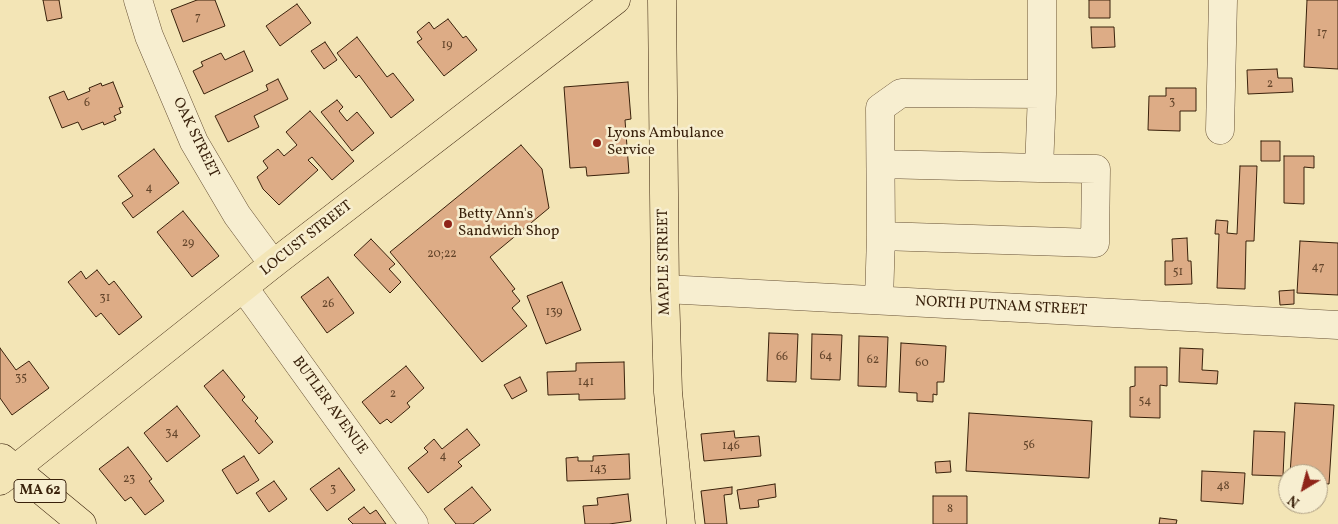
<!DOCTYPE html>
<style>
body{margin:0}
#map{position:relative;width:1338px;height:524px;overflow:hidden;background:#f3e5b6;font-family:Vollkorn,serif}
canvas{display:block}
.north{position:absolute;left:1278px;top:464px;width:50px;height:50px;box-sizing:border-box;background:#f7eed0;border:1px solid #ab9c81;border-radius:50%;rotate:217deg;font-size:14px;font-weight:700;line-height:20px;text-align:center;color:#39210b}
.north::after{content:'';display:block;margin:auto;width:18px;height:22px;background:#8f2418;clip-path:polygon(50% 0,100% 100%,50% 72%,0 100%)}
</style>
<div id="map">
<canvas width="1338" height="524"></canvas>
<div class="north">N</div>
</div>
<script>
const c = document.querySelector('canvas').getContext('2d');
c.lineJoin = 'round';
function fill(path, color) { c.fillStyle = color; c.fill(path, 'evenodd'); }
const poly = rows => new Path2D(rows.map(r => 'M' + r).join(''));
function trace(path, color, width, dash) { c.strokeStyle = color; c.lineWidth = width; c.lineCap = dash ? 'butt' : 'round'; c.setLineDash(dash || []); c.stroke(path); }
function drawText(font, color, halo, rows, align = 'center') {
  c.font = font + ' Vollkorn,serif'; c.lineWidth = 5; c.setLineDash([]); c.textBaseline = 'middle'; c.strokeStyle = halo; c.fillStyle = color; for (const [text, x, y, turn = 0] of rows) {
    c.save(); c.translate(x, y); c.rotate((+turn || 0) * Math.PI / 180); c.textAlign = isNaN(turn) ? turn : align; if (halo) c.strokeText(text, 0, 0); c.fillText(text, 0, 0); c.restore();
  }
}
const building = poly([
 [43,0,59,0,62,18,47,21,43,0],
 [197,0,215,0,225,26,183,42,171,10,197,0],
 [1089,0,1110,0,1110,18,1089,18,1089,0],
 [1307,0,1338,0,1338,69,1304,67,1307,0],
 [297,4,311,23,280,46,266,26,297,4],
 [448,19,463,38,466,36,477,50,444,76,417,42,422,39,417,32,429,22,434,29,448,19],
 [1091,27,1114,27,1115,47,1092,48,1091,27],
 [357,37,387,77,393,73,414,100,391,118,359,75,356,78,337,53,357,37],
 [325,42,337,60,324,69,311,51,325,42],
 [244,51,253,71,204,94,193,71,203,66,201,62,221,53,225,60,244,51],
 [1277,69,1278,78,1292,78,1293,92,1248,94,1247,70,1277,69],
 [278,79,288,99,254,116,259,127,228,142,215,116,268,90,266,85,278,79],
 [113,82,123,107,119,108,121,113,114,116,116,120,104,125,103,122,82,130,78,122,62,128,49,97,64,91,68,100,90,91,89,88,101,83,102,86,113,82],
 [628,82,631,119,625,120,629,173,587,176,586,167,570,168,564,87,628,82],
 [1166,88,1196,88,1196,111,1180,111,1180,131,1148,130,1149,96,1166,96,1166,88],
 [337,100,343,107,339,111,347,121,357,112,374,133,352,151,321,112,337,100],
 [310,111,354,161,332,180,312,157,308,160,318,170,279,205,263,189,257,177,268,168,263,161,278,149,284,156,297,145,286,132,310,111],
 [1261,141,1280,141,1280,161,1261,161,1261,141],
 [521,145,542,169,549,208,490,257,515,289,512,291,520,301,512,308,527,326,482,362,390,252,521,145],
 [154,149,179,183,133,218,122,203,133,196,118,176,154,149],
 [1284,156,1314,156,1314,168,1304,167,1304,204,1284,203,1284,156],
 [1240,166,1257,166,1254,241,1246,241,1245,289,1217,288,1219,234,1215,234,1216,220,1228,221,1227,233,1237,234,1240,166],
 [183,211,219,256,192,277,157,232,183,211],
 [1187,238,1188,261,1191,261,1192,284,1165,285,1165,261,1173,261,1172,239,1187,238],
 [371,239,395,264,389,269,401,282,390,293,354,255,371,239],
 [1300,241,1338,243,1338,295,1297,293,1300,241],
 [97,270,109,285,114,281,142,317,119,335,101,313,96,317,68,282,81,271,86,279,97,270],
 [328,277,354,313,327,333,301,297,328,277],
 [562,282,581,330,546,344,527,296,562,282],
 [1294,290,1294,304,1280,305,1279,291,1294,290],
 [769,333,798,334,796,382,767,381,769,333],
 [812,334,842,335,840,380,811,379,812,334],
 [859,336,888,337,886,387,858,386,859,336],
 [901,343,946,346,944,382,937,382,937,395,933,394,933,402,917,401,917,393,899,392,901,343],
 [0,348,16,370,29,361,49,388,12,415,0,398,0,348],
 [1180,348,1203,349,1202,370,1218,371,1217,384,1179,382,1180,348],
 [624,362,625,399,579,400,579,394,548,395,547,372,576,371,576,363,624,362],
 [406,366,424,388,407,403,410,407,391,423,387,419,380,424,362,402,406,366],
 [1135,367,1167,367,1167,386,1160,385,1160,418,1130,417,1130,387,1135,386,1135,367],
 [223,370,245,397,242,400,258,418,255,421,273,442,259,454,204,386,223,370],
 [520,377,527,391,512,399,504,385,520,377],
 [1295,403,1334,405,1329,484,1318,483,1318,474,1290,474,1295,403],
 [177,406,200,436,167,462,144,433,177,406],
 [969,413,1092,421,1089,478,966,471,969,413],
 [467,429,480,445,458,462,462,466,428,493,408,468,428,452,424,448,434,439,442,449,467,429],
 [734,431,735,438,759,436,761,456,704,461,701,434,734,431],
 [1254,431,1285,432,1283,476,1252,475,1254,431],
 [128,447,152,479,149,481,164,501,145,515,131,497,125,501,99,469,128,447],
 [629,454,630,479,567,481,566,458,578,457,578,461,593,461,593,456,629,454],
 [244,456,259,480,237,494,222,470,244,456],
 [950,461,951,472,936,473,935,462,950,461],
 [339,468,355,490,327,511,310,489,339,468],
 [1202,471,1245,473,1243,504,1201,501,1202,471],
 [274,481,287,499,269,512,256,493,274,481],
 [775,484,776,497,758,500,759,507,740,509,737,490,775,484],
 [472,487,491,510,473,524,456,524,444,509,472,487],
 [732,487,732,494,724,495,727,524,705,524,701,491,732,487],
 [628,494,631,521,609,524,585,524,583,506,598,505,597,498,628,494],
 [933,496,967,496,967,524,933,524,933,496],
 [364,507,370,514,376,510,386,524,353,524,348,519,364,507],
 [1160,518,1177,520,1176,524,1159,524,1160,518]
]);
fill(building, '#ddac86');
trace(building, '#39210b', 1);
const minor = poly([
 [138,0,149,36,194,142,237,215,273,264],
 [1220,130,1223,0],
 [881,164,1039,168],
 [881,236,1095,243,1096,169,1039,168,1042,94],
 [244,288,414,524],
 [665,289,1338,325],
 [879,300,881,236,880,108,901,93,1042,94,1042,0]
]);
const major = poly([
 [662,0,665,289,668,392,681,524],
 [2,458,82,524],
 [0,481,273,264,616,0]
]);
trace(minor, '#685236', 29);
trace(major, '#39210b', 29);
trace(minor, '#f7eed0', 28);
trace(major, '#f3e5b6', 28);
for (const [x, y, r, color] of [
 [597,143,5,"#8f2418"],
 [448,224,5,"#8f2418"]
]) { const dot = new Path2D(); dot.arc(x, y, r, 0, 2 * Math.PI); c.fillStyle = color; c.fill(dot); trace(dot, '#f7eed0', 2); }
drawText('12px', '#62442a', null, [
 ["7",198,18],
 ["17",1322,34],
 ["19",447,46],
 ["2",1270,85],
 ["3",1172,103],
 ["6",87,104],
 ["4",149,189],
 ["29",188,244],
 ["20;22",442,255],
 ["47",1318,268],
 ["51",1178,273],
 ["31",105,299],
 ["26",328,305],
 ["139",554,313],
 ["64",826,357],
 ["66",782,358],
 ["62",873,361],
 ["60",922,364],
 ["35",21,379],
 ["141",586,383],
 ["2",393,395],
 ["54",1145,402],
 ["34",172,434],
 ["56",1029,446],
 ["146",731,447],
 ["4",443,457],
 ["143",598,470],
 ["23",129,480],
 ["48",1223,487],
 ["3",333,490],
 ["8",950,510]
]);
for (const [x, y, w] of [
 [40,491,52]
]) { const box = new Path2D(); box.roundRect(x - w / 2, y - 11.5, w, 23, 4); c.fillStyle = '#f7eed0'; c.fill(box); trace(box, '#39210b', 1); }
drawText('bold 14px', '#39210b', null, [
 ["MA 62",40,491]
]);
drawText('15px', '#39210b', '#f7eed0', [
 ["Lyons Ambulance",607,134],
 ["Service",607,151],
 ["Betty Ann's",458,215],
 ["Sandwich Shop",458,232]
], 'left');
drawText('15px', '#39210b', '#f7eed0', [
 ["OAK STREET",195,138,64],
 ["LOCUST STREET",307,239,-38],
 ["MAPLE STREET",665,262,-91],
 ["NORTH PUTNAM STREET",1001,307,3],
 ["BUTLER AVENUE",329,406,54]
]);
</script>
